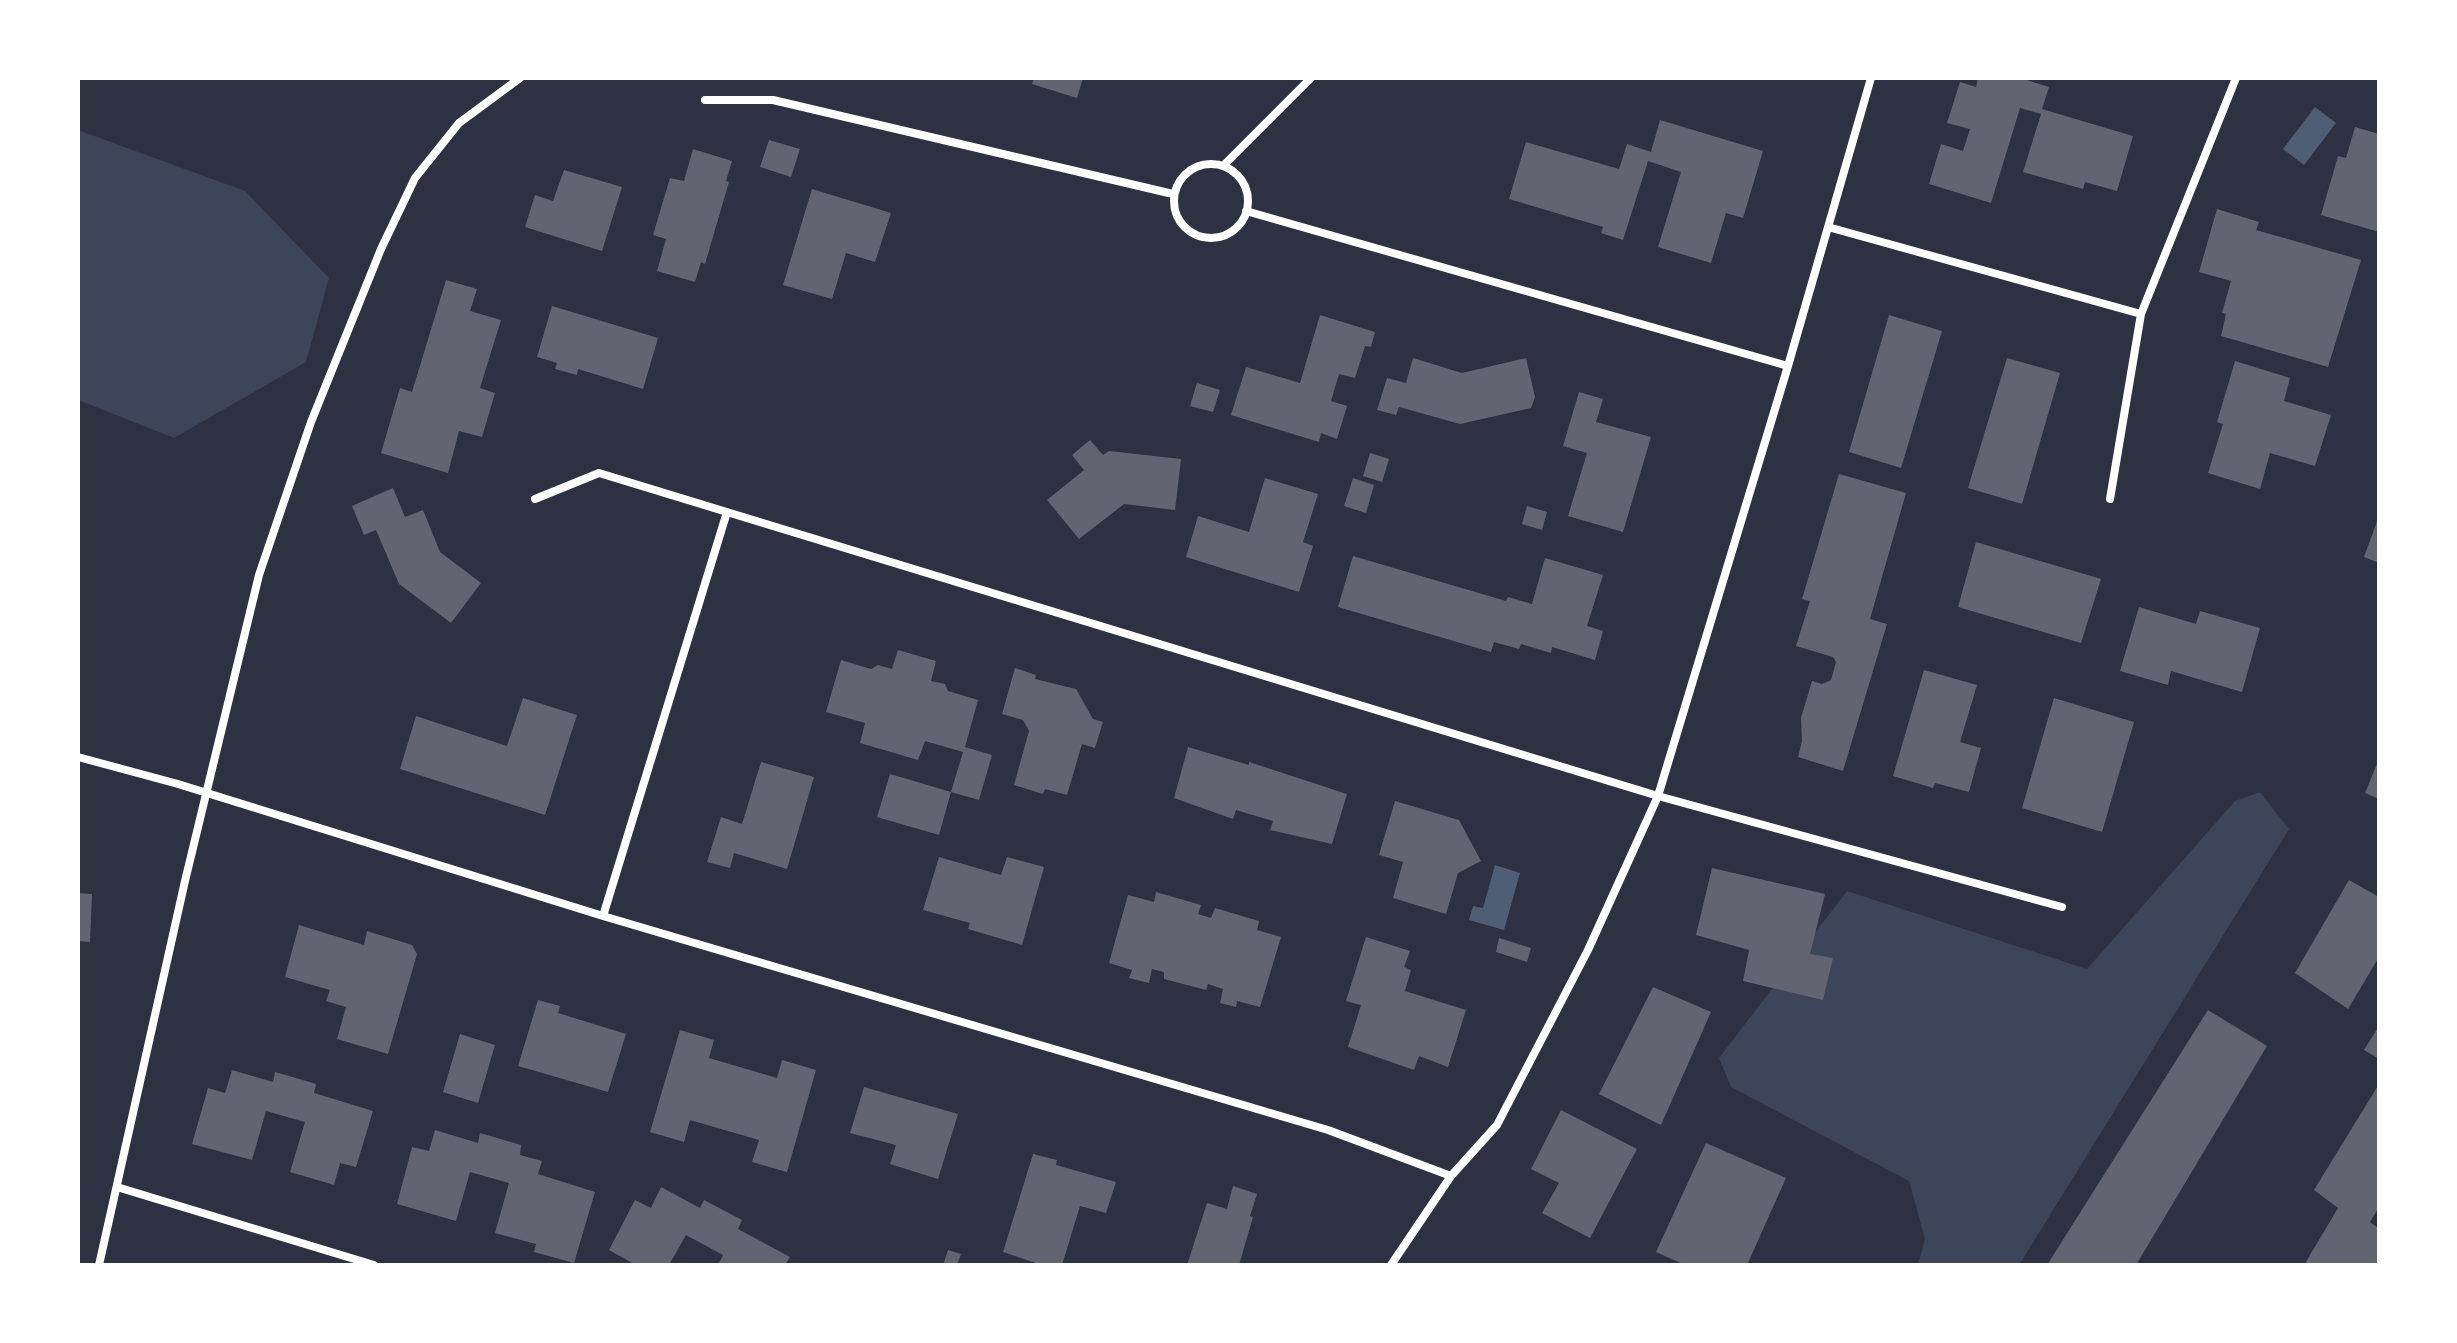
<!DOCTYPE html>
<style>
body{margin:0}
#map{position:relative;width:2457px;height:1343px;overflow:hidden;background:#2d3142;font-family:"Archivo Narrow",sans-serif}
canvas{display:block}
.frame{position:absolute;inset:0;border:80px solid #fff;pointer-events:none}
</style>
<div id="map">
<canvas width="2457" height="1343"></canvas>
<div class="frame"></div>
</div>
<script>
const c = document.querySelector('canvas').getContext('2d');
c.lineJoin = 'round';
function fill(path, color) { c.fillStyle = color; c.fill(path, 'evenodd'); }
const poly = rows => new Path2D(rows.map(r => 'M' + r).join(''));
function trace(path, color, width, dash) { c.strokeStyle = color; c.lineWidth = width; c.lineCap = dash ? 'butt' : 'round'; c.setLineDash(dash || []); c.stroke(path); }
fill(poly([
 [78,130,245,191,329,278,306,362,174,438,78,400],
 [2260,792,2289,829,2019,1265,1918,1265,1925,1239,1909,1181,1731,1087,1719,1058,1847,891,2087,969,2235,801]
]), '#3c4559');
fill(poly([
 [2315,107,2336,123,2304,165,2283,149],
 [1495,865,1520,873,1504,930,1469,920,1473,906,1483,908]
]), '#4f5d75');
fill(poly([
 [1034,78,1083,78,1077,98,1032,84],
 [1978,78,2020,78,2049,87,2042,109,2133,136,2117,191,2085,182,2083,189,2023,172,2041,114,2020,108,1991,203,1929,184,1941,144,1963,151,1970,129,1947,123,1960,82,1976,87],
 [1660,120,1763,151,1743,218,1726,213,1711,263,1658,247,1681,172,1648,161,1623,240,1601,233,1603,227,1509,199,1526,142,1619,169,1627,144,1651,152],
 [2355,127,2379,134,2379,232,2321,215,2338,156,2346,158],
 [769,140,800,149,791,177,760,167],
 [693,149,732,161,726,181,729,182,705,264,701,262,695,282,657,271,666,239,653,235,670,178,684,181],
 [564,170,622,187,602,251,525,227,535,195,553,201],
 [812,189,891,213,875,262,846,253,832,299,783,285],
 [2217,209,2259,222,2256,230,2361,260,2328,367,2221,336,2226,314,2222,313,2231,281,2199,272],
 [446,280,477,289,470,311,501,320,480,388,495,393,482,437,459,431,448,473,381,453,400,388,412,392],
 [552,306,658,338,643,389,578,369,577,375,555,369,557,363,537,357],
 [1320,315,1375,332,1371,347,1365,346,1355,378,1339,374,1331,401,1347,406,1337,439,1321,433,1319,442,1231,415,1246,367,1300,383],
 [1889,315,1942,331,1901,468,1849,452],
 [1413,358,1462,373,1526,358,1535,397,1531,408,1460,424,1399,407,1396,415,1377,410,1387,378,1406,383],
 [2007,358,2060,373,2022,504,1968,488],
 [2235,361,2290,378,2284,401,2331,415,2315,466,2270,453,2260,489,2208,473,2223,424,2217,422],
 [1197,383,1220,390,1213,412,1190,406],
 [1579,392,1603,399,1596,422,1651,437,1623,532,1568,516,1587,453,1563,446],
 [1090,440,1103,455,1109,451,1181,459,1175,510,1124,504,1079,539,1047,500,1084,470,1072,455],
 [1370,453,1389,459,1382,482,1363,476],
 [1839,474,1906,493,1870,619,1887,624,1843,771,1798,757,1802,741,1801,718,1812,681,1822,684,1831,680,1836,662,1833,657,1796,646,1810,601,1802,599],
 [1265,478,1318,494,1303,542,1313,546,1299,592,1186,557,1198,516,1249,532],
 [1353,478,1374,485,1366,513,1344,506],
 [393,488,405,517,423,510,440,552,481,583,451,623,399,584,376,530,364,535,352,506],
 [1527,506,1547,512,1542,530,1522,524],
 [2379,516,2379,563,2364,557],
 [1976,542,2101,579,2081,643,1958,607],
 [1353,556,1506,601,1508,597,1532,604,1545,558,1603,575,1587,626,1603,631,1595,660,1552,647,1551,653,1521,644,1519,649,1494,642,1491,652,1338,607],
 [2139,607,2196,624,2200,611,2260,628,2242,692,2171,671,2168,685,2120,671],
 [898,650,936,661,931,681,945,684,948,691,978,700,965,747,992,755,979,800,951,792,963,752,925,741,918,760,860,743,865,723,826,712,841,660,871,669,878,665,892,669],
 [1015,668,1036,675,1035,679,1076,689,1093,719,1103,722,1095,748,1082,744,1067,795,1045,789,1043,794,1014,785,1029,731,1023,720,1002,714],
 [1924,670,1977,685,1960,742,1981,748,1969,792,1935,783,1933,788,1893,776],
 [523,698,577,715,545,815,400,769,416,716,507,746],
 [2054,698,2134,722,2102,832,2022,808],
 [1188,747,1249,765,1249,762,1347,794,1332,844,1270,830,1273,821,1236,810,1233,819,1174,798],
 [2379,759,2379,799,2365,793],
 [761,762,814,777,787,869,734,853,730,868,707,862,721,817,742,824],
 [890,774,951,792,939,835,877,817],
 [1395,801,1459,820,1481,861,1458,873,1446,914,1393,898,1403,862,1379,855],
 [939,857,1001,875,1007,857,1044,867,1022,945,968,929,970,923,923,910],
 [1712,868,1825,894,1810,954,1833,958,1823,1000,1743,981,1749,950,1696,935],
 [2349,880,2379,897,2379,957,2348,1009,2295,973],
 [1156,892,1201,905,1198,914,1211,918,1215,908,1259,921,1257,930,1281,937,1260,1007,1237,1001,1236,1007,1220,1003,1223,989,1208,984,1206,990,1164,979,1164,972,1152,969,1149,983,1129,978,1132,970,1109,963,1128,895,1154,902],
 [78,893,92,894,90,942,78,941],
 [299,925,364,945,367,931,412,945,417,954,388,1054,337,1039,346,1007,326,1001,330,990,285,977],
 [1366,937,1410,951,1404,967,1411,970,1405,991,1466,1010,1448,1067,1419,1056,1414,1070,1348,1047,1361,1005,1346,1001],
 [1499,938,1531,948,1527,962,1496,952],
 [1653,987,1711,1012,1661,1125,1599,1094],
 [538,1000,560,1006,558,1013,626,1034,608,1092,518,1066],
 [2208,1010,2267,1046,2136,1265,2047,1265],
 [2379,1026,2379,1059,2364,1050],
 [680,1030,714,1040,709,1058,777,1078,782,1060,816,1070,787,1172,752,1162,759,1140,690,1120,684,1142,650,1132],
 [460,1034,495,1045,478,1103,443,1092],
 [232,1070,273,1082,275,1072,296,1078,316,1084,314,1093,373,1111,356,1167,340,1163,334,1185,290,1172,305,1122,266,1111,252,1160,192,1144,208,1088,225,1093],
 [2379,1084,2379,1207,2370,1222,2379,1229,2379,1265,2304,1265,2338,1208,2314,1190],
 [864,1087,958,1114,938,1179,890,1164,896,1145,850,1133],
 [1561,1110,1637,1149,1590,1238,1542,1213,1559,1183,1531,1169],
 [435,1130,478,1143,480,1133,521,1145,520,1155,542,1161,538,1174,595,1192,574,1263,534,1252,536,1244,495,1233,509,1183,470,1172,456,1221,397,1204,412,1147,429,1151],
 [1706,1143,1786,1178,1747,1265,1685,1265,1656,1252],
 [1033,1154,1057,1160,1056,1165,1116,1182,1106,1213,1080,1206,1062,1265,1042,1265,1003,1252],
 [1233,1186,1257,1194,1250,1216,1253,1217,1239,1265,1187,1265,1207,1203,1227,1209],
 [661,1187,700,1208,704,1200,742,1220,738,1229,790,1257,785,1265,718,1265,723,1255,686,1235,669,1265,636,1265,609,1250,635,1200,651,1208],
 [948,1250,961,1254,957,1265,943,1265]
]), '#626471');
trace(poly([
 [705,100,773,100,1173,194],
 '1174 201a37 37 0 1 1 74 0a37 37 0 1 1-74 0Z',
 [1224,165,1311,78],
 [1246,211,1788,366],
 [1828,227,2141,314],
 [535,499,599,473,1658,796,2062,907],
 [2110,499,2141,314,2236,78],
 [78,757,178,784,603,916,1328,1130,1451,1176,1391,1265],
 [603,916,727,512],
 [1451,1176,1497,1125,1588,950,1658,796,1788,366,1871,78],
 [117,1187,374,1265],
 [99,1265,185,881,259,575,311,422,381,249,415,178,459,123,520,78]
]), '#fff', 8);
</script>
